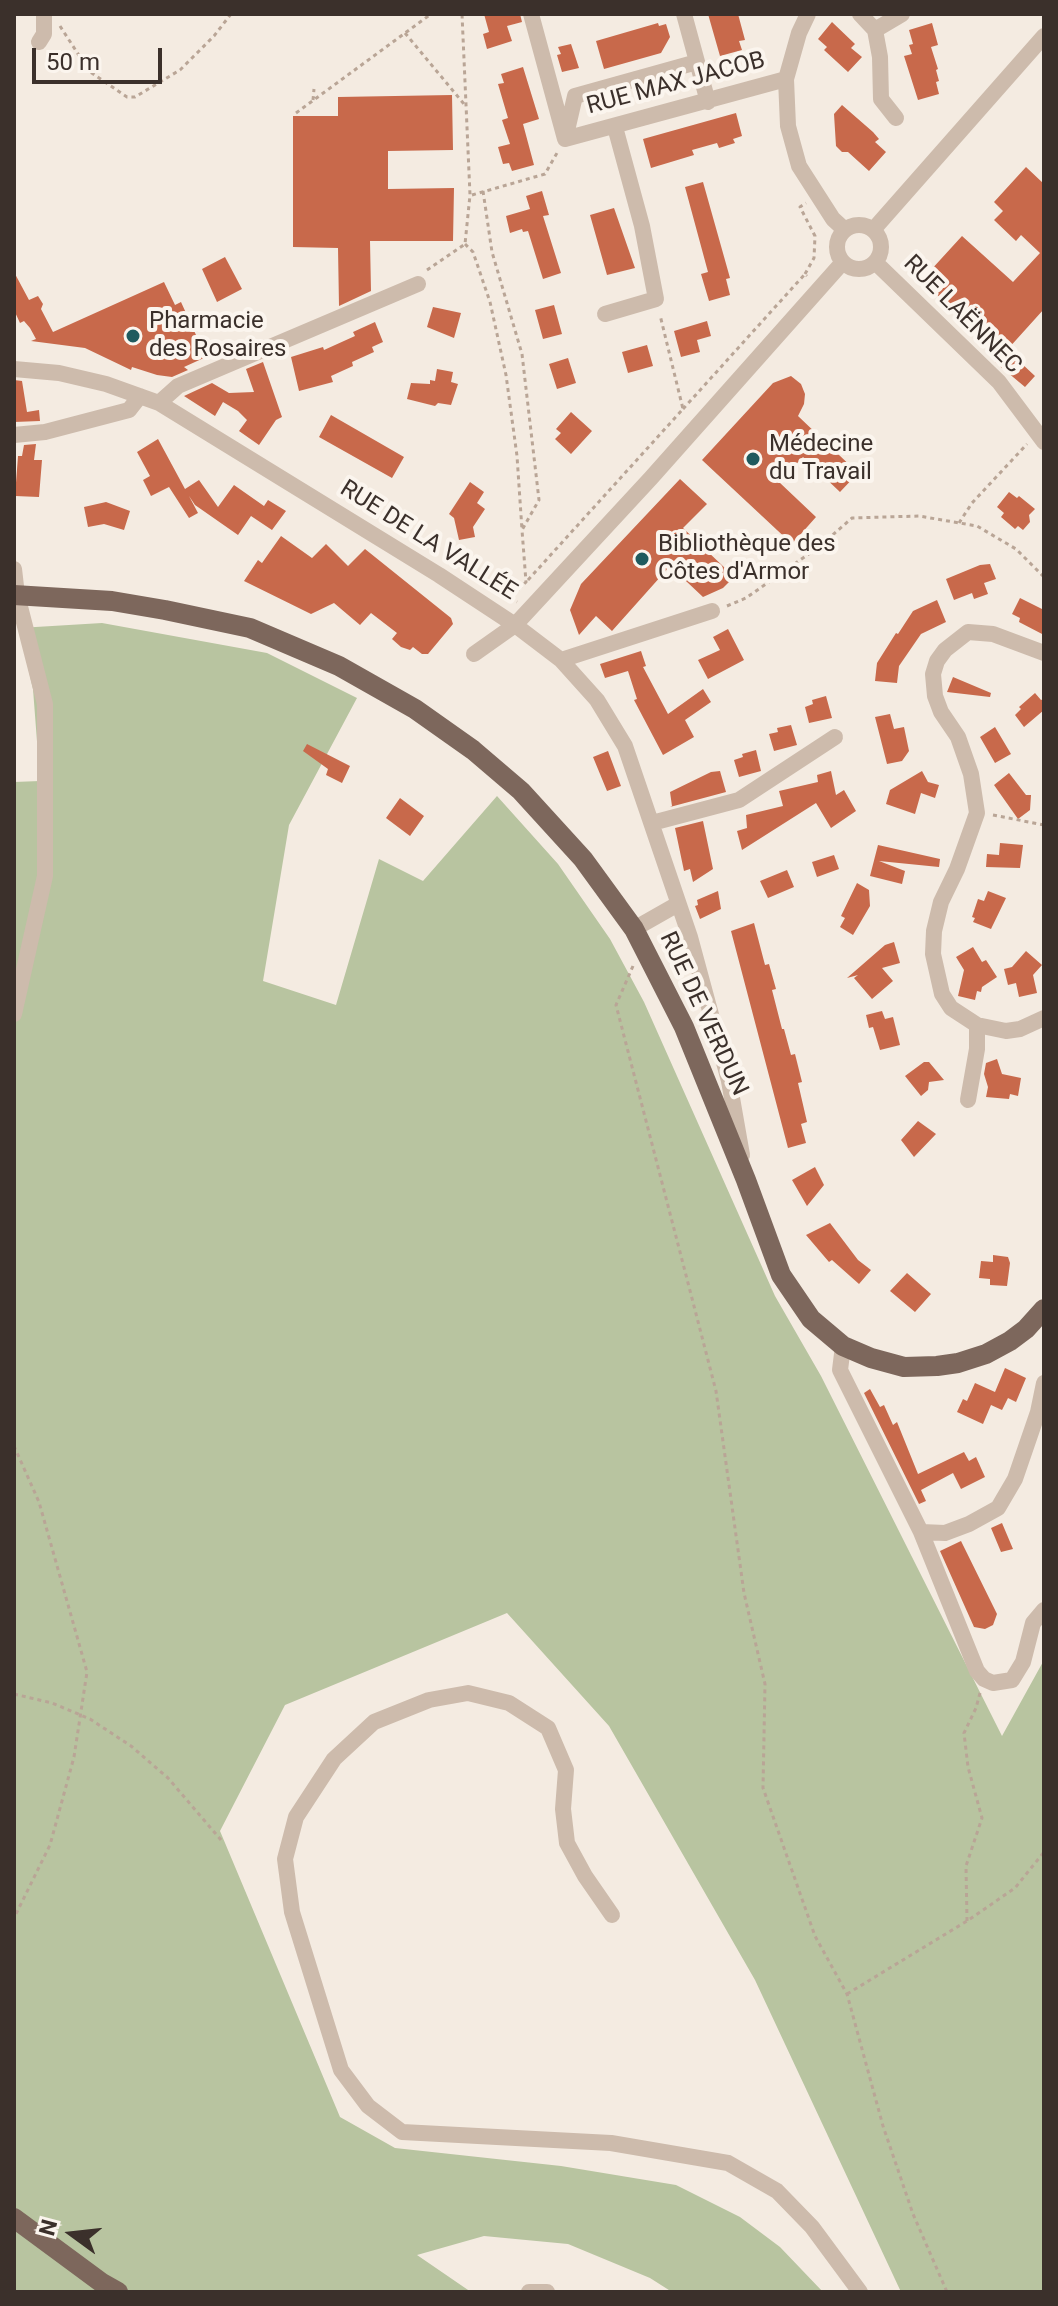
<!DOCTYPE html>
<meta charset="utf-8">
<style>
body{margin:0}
#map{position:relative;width:1058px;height:2306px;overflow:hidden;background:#f4ebe1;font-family:Roboto,sans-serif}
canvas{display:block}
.frame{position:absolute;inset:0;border:16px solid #3b302b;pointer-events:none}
.north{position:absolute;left:32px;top:2194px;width:80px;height:80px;-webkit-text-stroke:6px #fbf5ee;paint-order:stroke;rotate:285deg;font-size:22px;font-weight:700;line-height:32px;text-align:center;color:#3b302b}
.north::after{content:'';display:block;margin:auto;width:28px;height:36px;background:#3b302b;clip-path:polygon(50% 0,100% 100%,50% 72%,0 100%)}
.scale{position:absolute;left:32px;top:48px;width:130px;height:36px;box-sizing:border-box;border:4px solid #3b302b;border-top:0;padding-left:10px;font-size:24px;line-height:28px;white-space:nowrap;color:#3b302b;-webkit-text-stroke:6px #fbf5ee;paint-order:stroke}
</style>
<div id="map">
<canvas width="1058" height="2306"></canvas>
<div class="frame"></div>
<div class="north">N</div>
<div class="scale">50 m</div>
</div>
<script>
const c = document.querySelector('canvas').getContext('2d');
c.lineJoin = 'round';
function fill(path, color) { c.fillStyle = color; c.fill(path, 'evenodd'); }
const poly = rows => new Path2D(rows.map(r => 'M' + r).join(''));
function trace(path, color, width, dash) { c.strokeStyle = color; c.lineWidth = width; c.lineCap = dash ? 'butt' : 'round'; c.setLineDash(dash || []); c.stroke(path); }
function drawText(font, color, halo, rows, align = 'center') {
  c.font = font + ' Roboto,sans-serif'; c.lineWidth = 8; c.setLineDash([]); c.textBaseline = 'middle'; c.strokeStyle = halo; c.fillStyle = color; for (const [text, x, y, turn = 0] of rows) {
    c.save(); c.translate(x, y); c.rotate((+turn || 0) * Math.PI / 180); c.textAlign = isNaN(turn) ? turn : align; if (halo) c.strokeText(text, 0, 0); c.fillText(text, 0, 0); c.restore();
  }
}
fill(poly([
 [102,623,267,653,357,698,289,825,263,981,336,1005,379,859,423,881,497,796,558,864,610,939,644,1002,775,1296,821,1376,1002,1736,1044,1660,1044,2292,901,2292,755,1980,609,1726,507,1613,285,1705,220,1831,340,2117,395,2148,561,2166,676,2185,740,2217,780,2247,823,2292,672,2292,650,2278,568,2244,484,2236,417,2255,471,2292,14,2292,14,782,40,781,33,689,19,628]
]), '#b8c4a0');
fill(poly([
 [484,14,520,14,522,22,507,26,512,41,487,49,483,34,489,32],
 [708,14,738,14,745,40,739,41,742,50,720,56],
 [832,22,855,44,851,48,862,57,848,72,824,50,827,47,818,39],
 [658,23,659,26,666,24,670,37,661,53,604,69,596,41],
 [932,23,938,45,931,47,938,69,936,70,939,81,936,82,939,94,918,100,904,56,912,54,909,45,913,44,909,30],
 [571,44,579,68,562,72,557,55,561,54,558,47],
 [523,67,539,119,523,124,534,165,512,171,509,163,503,164,498,147,510,144,502,120,508,118,498,84,504,83,501,74],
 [452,95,453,150,388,151,388,189,454,188,453,241,370,241,371,291,339,306,338,248,293,247,293,116,338,116,338,97],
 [842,105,873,132,879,139,875,142,886,152,869,171,848,152,842,152,836,146,834,114],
 [736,113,742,136,733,139,735,143,719,148,717,143,692,150,694,155,651,168,643,139],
 [1026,167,1044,184,1044,309,1007,350,958,304,953,310,931,289,940,280,930,271,962,236,1013,282,1040,253,1021,235,1016,241,994,220,1003,211,994,202],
 [703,182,730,278,726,279,730,295,709,301,701,274,708,272,685,187],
 [542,191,549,215,543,216,561,273,543,279,528,231,523,232,522,229,510,233,506,216,530,209,526,196],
 [614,208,635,268,607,275,590,215],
 [225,257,242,289,217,302,202,269],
 [14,272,29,300,38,296,43,304,41,309,53,332,164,282,175,305,181,302,206,357,184,367,188,370,172,377,157,375,132,367,131,370,85,348,31,341,36,339,30,328,24,321,20,323,14,310],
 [554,305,562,334,543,339,535,310],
 [433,307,461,313,454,338,427,327],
 [707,321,711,336,697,340,700,352,681,357,674,331],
 [375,322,383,342,372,347,374,352,352,362,353,366,331,376,333,382,299,391,291,357,323,347,324,350,355,336,353,332],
 [647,345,653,366,628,373,622,352],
 [1006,349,1035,376,1025,387,995,362],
 [568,358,576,383,557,389,549,364],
 [263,362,282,417,276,420,259,445,239,431,247,420,238,411,223,402,215,416,184,396,212,383,229,393,254,392,246,369],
 [437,369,453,372,451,382,458,384,451,405,438,403,435,406,407,399,411,383,430,384,430,380,435,381],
 [791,376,801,384,805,394,804,404,798,416,858,473,840,492,803,457,779,482,816,517,792,544,702,460,773,383],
 [14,380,22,381,27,412,39,410,40,421,14,422],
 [571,412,592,431,571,454,555,439,561,433,556,429],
 [331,415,404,457,392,478,319,437],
 [158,439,185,489,199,480,218,507,234,485,264,506,268,500,286,511,272,530,251,516,238,535,195,505,189,496,198,513,189,518,169,487,151,496,143,480,150,476,137,452],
 [36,444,34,460,42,460,39,497,15,496,18,456,22,456,24,445],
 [680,479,707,504,683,528,727,570,723,574,731,580,723,588,703,597,670,566,612,631,596,616,579,635,570,610,581,584],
 [470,482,484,492,477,503,485,509,473,527,475,537,459,540,454,518,449,514],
 [1009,492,1017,498,1019,496,1035,509,1029,515,1030,522,1023,530,1018,526,1015,529,1001,517,1004,513,997,507],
 [106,502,130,511,124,530,104,524,88,527,84,507],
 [281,536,312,558,326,544,348,566,365,549,451,618,453,624,428,654,422,654,413,647,410,650,401,647,392,639,397,633,371,613,360,625,334,603,311,614,244,581,258,560,262,563],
 [990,564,996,579,984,583,988,594,974,599,972,593,954,600,946,579,980,565],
 [1020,598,1044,610,1044,635,1019,622,1020,618,1012,614],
 [937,600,946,622,921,634,899,666,897,683,875,681,877,663,896,633,898,634,913,611],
 [728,629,744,660,708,679,698,660,720,650,713,637],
 [641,651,646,666,643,667,668,714,703,689,711,702,685,720,694,737,663,755,634,700,637,699,628,671,605,678,600,664],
 [953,677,991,693,990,697,947,692],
 [1035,693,1041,700,1044,699,1044,710,1024,727,1015,715,1021,709,1019,707],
 [826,696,832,718,809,723,805,707,813,704,812,700],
 [890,714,894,729,904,727,909,751,902,761,887,764,875,717],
 [791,725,797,745,774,751,769,734,778,732,777,728],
 [995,727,1011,754,995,763,980,737],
 [307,744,350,766,342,783,326,775,328,769,303,751],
 [756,750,761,771,739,777,734,760,743,757,742,754],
 [608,751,621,786,607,791,593,757],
 [720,771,726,792,670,807,672,806,670,792,711,772],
 [831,771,836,795,844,790,856,811,831,828,816,803,742,850,737,831,747,828,746,815,783,806,779,791,818,782,817,775],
 [922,771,928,782,939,785,935,798,921,793,915,814,886,804,890,790],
 [1009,773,1026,795,1031,795,1030,810,1018,819,994,785],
 [400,798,424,816,410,836,386,818],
 [703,821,713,869,693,882,690,869,684,871,675,828],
 [1000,843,1023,845,1020,868,986,867,987,854,999,855],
 [878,845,940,859,939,867,879,861,905,871,902,884,870,876],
 [834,855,839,869,817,877,812,862],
 [787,870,794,887,768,898,760,881],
 [857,883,869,890,870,906,853,935,840,927,845,918,841,916],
 [718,891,721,909,700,919,695,906,698,905,697,900],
 [988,891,1006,898,991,929,973,922,975,918,972,917,978,899,984,901],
 [754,923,765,965,769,964,776,989,772,990,782,1029,784,1029,791,1055,795,1054,802,1082,798,1083,807,1122,801,1124,806,1143,788,1148,731,931],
 [894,942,900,963,882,968,893,981,872,999,854,978,858,975,847,978,885,945],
 [973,947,982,962,986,960,997,977,982,987,981,992,977,991,975,1000,958,996,964,970,956,957],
 [1026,951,1042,965,1033,975,1037,993,1019,997,1016,983,1008,985,1004,969,1012,967],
 [882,1011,885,1019,893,1017,900,1045,880,1050,873,1027,869,1028,866,1015],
 [997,1059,1002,1074,1021,1078,1018,1096,1010,1094,1009,1099,986,1097,988,1087,984,1074,986,1063],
 [924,1062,929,1062,944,1080,929,1082,928,1090,921,1096,905,1076],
 [918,1121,936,1134,914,1157,901,1140],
 [815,1167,824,1185,807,1206,792,1180],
 [830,1223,858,1260,871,1270,859,1284,832,1260,829,1262,806,1235],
 [993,1255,1008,1257,1010,1263,1007,1286,990,1285,990,1279,979,1278,981,1261,993,1262],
 [907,1273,931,1294,915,1312,890,1291],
 [1005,1368,1026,1378,1016,1402,1008,1398,1002,1410,991,1405,983,1424,957,1412,963,1399,967,1401,975,1383,995,1392],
 [870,1389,880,1407,884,1405,893,1425,897,1422,918,1474,964,1452,969,1461,976,1457,985,1477,961,1489,953,1473,921,1490,926,1501,919,1504,864,1393],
 [1002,1523,1013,1549,1001,1552,991,1528],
 [961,1541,997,1614,993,1625,985,1629,974,1627,940,1551]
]), '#c8694b');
trace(poly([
 [60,26,89,71,127,97,135,97,180,70,214,36,231,14],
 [405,33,464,104],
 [313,100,314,89],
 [296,113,431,14],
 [483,191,492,252,522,354,539,500,522,530,526,582,510,598,517,602],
 [472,195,545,174,557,153],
 [465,244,473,252,490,302,506,375,517,456,522,530],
 [427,270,465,244,470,195,462,14],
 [805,274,814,258,815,236,800,207,806,203],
 [683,409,805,274,807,276],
 [959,523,972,503,1027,444],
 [528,580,683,409,660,315],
 [727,606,746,598,820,546,852,518,919,516,977,526,1016,549,1044,577],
 [993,815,1044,825],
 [633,966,616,1005,716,1391,744,1593,765,1684,763,1788,815,1936,847,1994,883,2126,913,2214,947,2292],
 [14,1446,39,1502,87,1672,74,1757,50,1845,14,1918],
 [14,1694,52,1703,90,1719,131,1746,168,1778,221,1840],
 [967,1921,966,1866,982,1818,968,1767,964,1733,976,1708,980,1693],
 [847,1994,967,1921,1015,1888,1044,1852]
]), '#b9a596', 3, [4, 4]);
trace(poly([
 [531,14,565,139,786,79],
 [684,14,708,102],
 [808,14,799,33,786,79,788,126,799,166,833,219,845,230],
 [860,14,875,30,880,57,881,99,896,118],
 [875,30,902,14],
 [39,42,44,34,44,14],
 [566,135,575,96,697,62],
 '837 247a22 22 0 1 1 44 0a22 22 0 1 1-44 0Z',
 [873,230,1044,36],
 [875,262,999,382,1044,442],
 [605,314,656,299,642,226,615,127],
 [14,369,59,373,106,384,159,403,439,575,515,625,561,660,597,700,625,746,690,937,729,1081,742,1155],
 [159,403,178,386,418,284],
 [14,435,45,432,129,410,140,396],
 [14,569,17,595,45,704,45,876,14,1014],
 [1044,653,993,634,968,632,945,650,937,661,933,674,935,696,941,712,958,737,971,774,977,813,957,869,941,902,934,931,933,954,942,994,951,1008,977,1025,1006,1031,1020,1029,1044,1018],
 [474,654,515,625,651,478,843,262],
 [561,660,712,611],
 [652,823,739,800,835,737],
 [634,929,678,904],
 [968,1100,977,1049,977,1025],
 [843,1346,840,1370,921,1532,945,1533,969,1524,998,1508,1015,1479,1038,1412,1044,1383],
 [921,1532,977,1671,984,1679,993,1683,1012,1680,1023,1662,1033,1623,1044,1610],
 [612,1915,585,1876,567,1843,563,1809,566,1770,548,1728,509,1703,468,1693,429,1700,374,1722,334,1759,296,1817,285,1859,292,1912,341,2070,368,2106,402,2132,611,2143,728,2163,777,2191,812,2227,860,2292],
 [529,2292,547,2292]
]), '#cdbbac', 16);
trace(poly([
 [14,595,112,601,165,610,250,628,339,666,415,709,473,750,521,791,583,859,634,929,684,1027,746,1180,781,1275,811,1319,843,1346,871,1358,904,1367,937,1366,958,1363,986,1354,1010,1341,1026,1329,1044,1309],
 [14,2218,102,2283,118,2292]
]), '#7d675c', 20);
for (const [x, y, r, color] of [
 [133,336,8,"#1f5a5e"],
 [753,459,8,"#1f5a5e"],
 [642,559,8,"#1f5a5e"]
]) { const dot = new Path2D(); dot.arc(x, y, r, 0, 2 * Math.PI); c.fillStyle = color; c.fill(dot); trace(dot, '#fbf5ee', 3); }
drawText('24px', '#3b302b', '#fbf5ee', [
 ["RUE MAX JACOB",676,84,-15],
 ["RUE LAËNNEC",962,315,45],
 ["RUE DE LA VALLÉE",428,541,32],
 ["RUE DE VERDUN",703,1014,65]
]);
drawText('24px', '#3b302b', '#fbf5ee', [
 ["Pharmacie",149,322],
 ["des Rosaires",149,350],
 ["Médecine",769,445],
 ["du Travail",769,473],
 ["Bibliothèque des",658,545],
 ["Côtes d'Armor",658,573]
], 'left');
</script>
